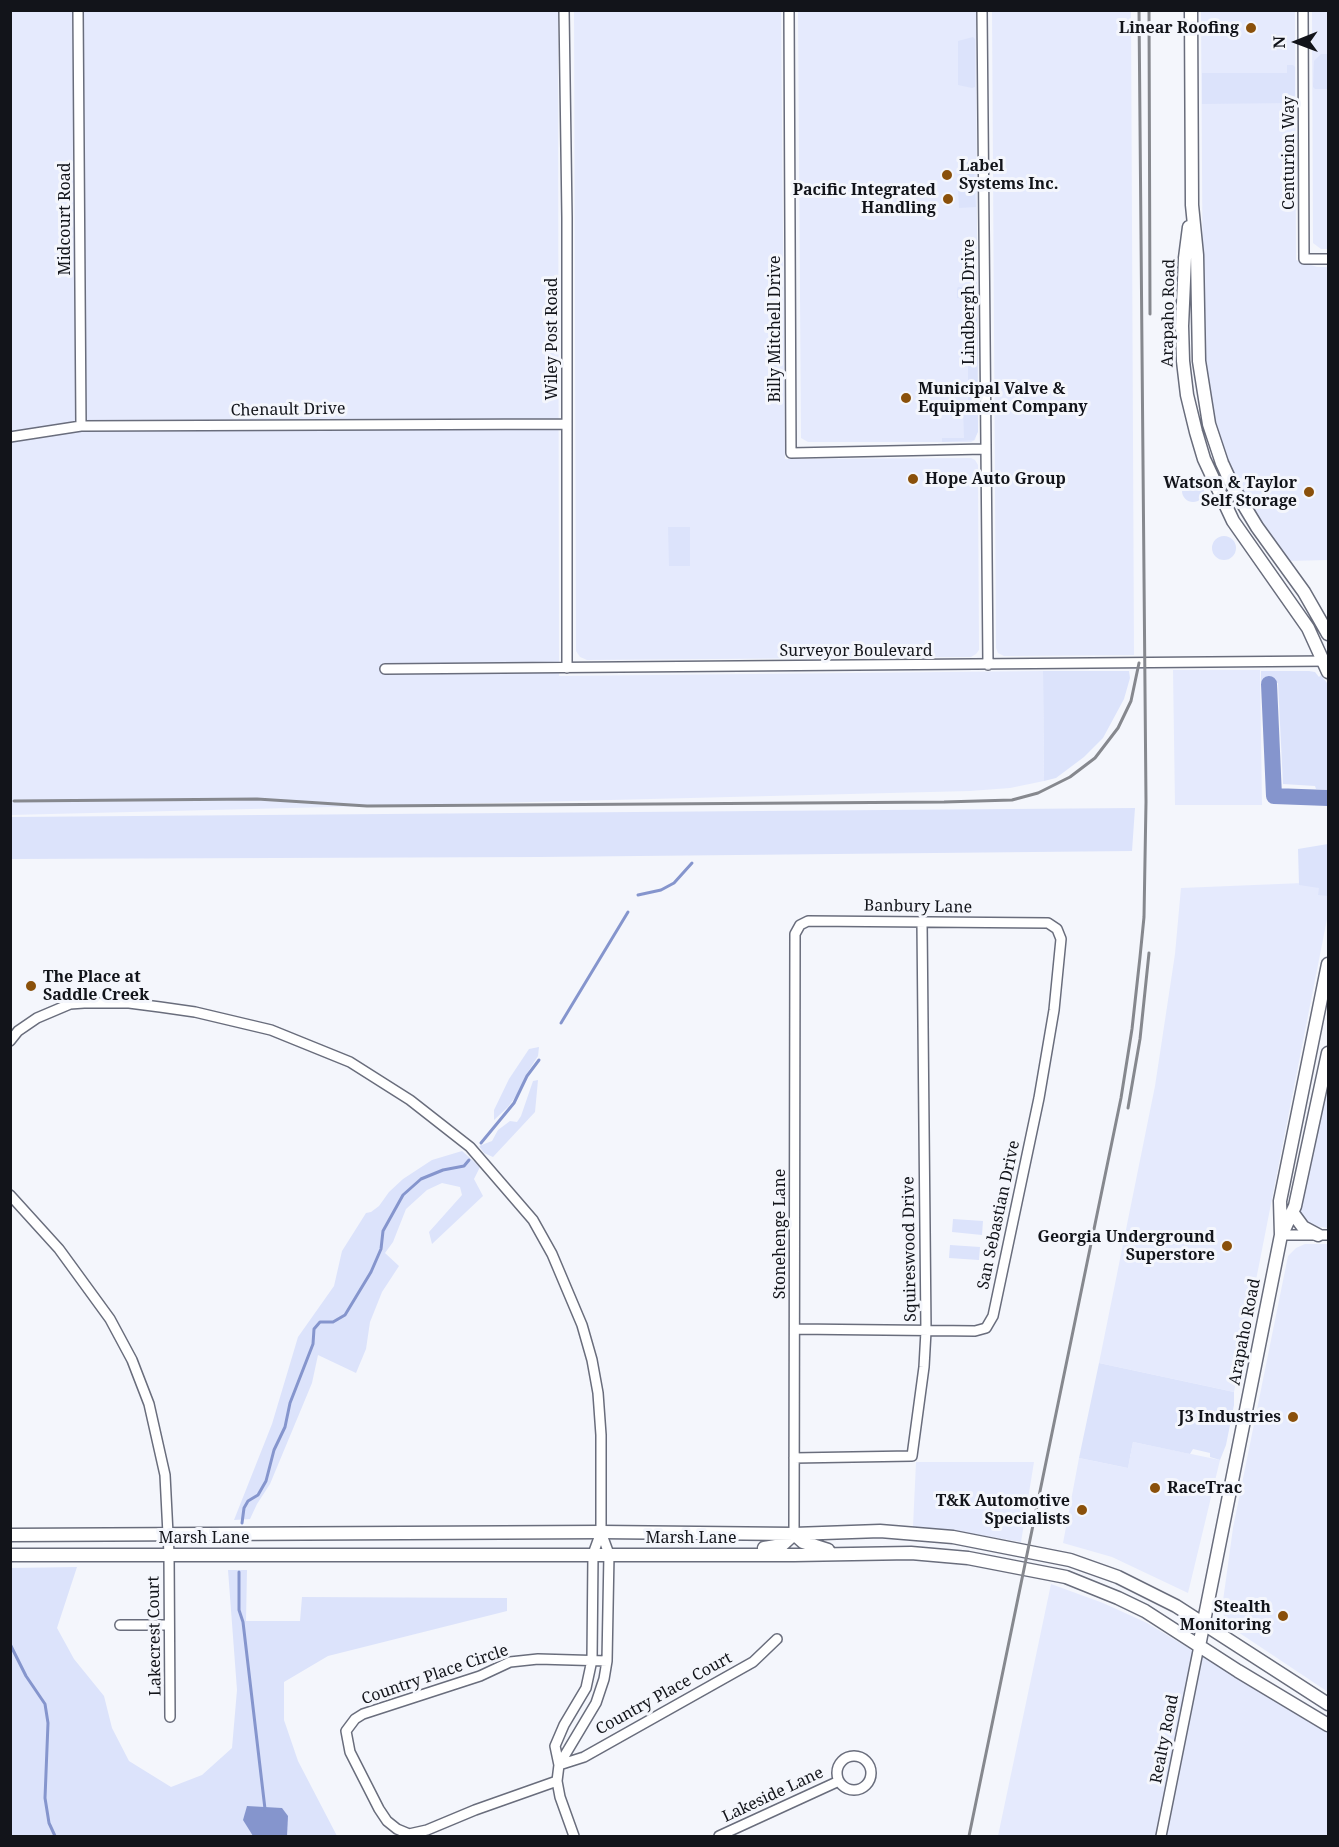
<!DOCTYPE html>
<style>
body{margin:0}
#map{position:relative;width:1339px;height:1847px;overflow:hidden;background:#f4f6fc;font-family:"Noto Serif",serif}
canvas{display:block}
.frame{position:absolute;inset:0;border:12px solid #12141a;pointer-events:none}
.north{position:absolute;left:1267px;top:12px;width:60px;height:60px;-webkit-text-stroke:4px #f4f6fc;paint-order:stroke;rotate:269deg;font-size:16px;font-weight:700;line-height:24px;text-align:center;color:#12141a}
.north::after{content:'';display:block;margin:auto;width:21px;height:27px;background:#12141a;clip-path:polygon(50% 0,100% 100%,50% 72%,0 100%)}
</style>
<div id="map">
<canvas width="1339" height="1847"></canvas>
<div class="frame"></div>
<div class="north">N</div>
</div>
<script>
const c = document.querySelector('canvas').getContext('2d');
c.lineJoin = 'round';
function fill(path, color) { c.fillStyle = color; c.fill(path, 'evenodd'); }
const poly = rows => new Path2D(rows.map(r => 'M' + r).join(''));
function trace(path, color, width, dash) { c.strokeStyle = color; c.lineWidth = width; c.lineCap = dash ? 'butt' : 'round'; c.setLineDash(dash || []); c.stroke(path); }
function drawText(font, color, halo, rows, align = 'center') {
  c.font = font + ' "Noto Serif",serif'; c.lineWidth = 6; c.setLineDash([]); c.textBaseline = 'middle'; c.strokeStyle = halo; c.fillStyle = color; for (const [text, x, y, turn = 0] of rows) {
    c.save(); c.translate(x, y); c.rotate((+turn || 0) * Math.PI / 180); c.textAlign = isNaN(turn) ? turn : align; if (halo) c.strokeText(text, 0, 0); c.fillText(text, 0, 0); c.restore();
  }
}
fill(poly([
 [10,11,558,11,559,676,1043,671,1044,781,1010,788,970,791,11,815],
 [574,11,781,11,785,459,971,458,975,460,978,465,979,650,976,654,971,657,587,660,580,657,576,651],
 [798,11,976,11,978,429,975,440,971,442,808,442,801,438],
 [992,11,1131,11,1134,655,1004,656,998,653,996,648],
 [1201,11,1295,11,1296,260,1317,267,1328,267,1328,560,1288,561,1249,507,1227,463,1210,405,1205,371,1203,325],
 [1312,11,1328,11,1328,249,1321,249,1313,243],
 [1173,670,1260,670,1262,805,1175,805],
 [1303,883,1328,890,1328,914,1234,1392,1099,1363,1155,1086,1175,954,1181,888],
 [1328,1065,1328,1228,1314,1226,1304,1218,1299,1209],
 [1305,1244,1328,1244,1328,1692,1226,1624,1222,1608,1233,1528,1288,1256,1296,1248],
 [1133,1442,1220,1460,1188,1593,1112,1557,1063,1543,1079,1458,1128,1468],
 [916,1462,1034,1462,1021,1542,961,1532,913,1527],
 [1051,1584,1103,1603,1147,1623,1328,1732,1328,1836,998,1836]
]), '#e5eafd');
fill(poly([
 [973,37,975,39,975,87,972,88,958,85,958,41],
 [1321,54,1328,54,1328,89,1315,89,1313,87,1314,61],
 [1287,65,1293,65,1295,67,1295,102,1294,103,1202,104,1202,73,1287,73],
 [974,160,976,161,974,179,976,207,959,208,958,189,960,188,958,163],
 [973,265,976,265,977,268,978,432,974,440,942,442,942,438,964,438,963,407,968,406,968,366,964,365,965,299,957,298,957,289,958,287,973,287],
 '1182 491a11 11 0 1 1 22 0a11 11 0 1 1-22 0Z',
 [668,527,690,527,690,566,669,566],
 '1212 548a12 12 0 1 1 24 0a12 12 0 1 1-24 0Z',
 [1043,671,1129,671,1130,678,1124,699,1103,738,1084,757,1056,778,1044,781],
 [1261,671,1309,671,1315,672,1319,677,1321,675,1327,683,1328,790,1316,789,1315,786,1283,784,1278,683,1261,683],
 [1135,808,1132,851,540,857,10,859,11,817],
 [1328,844,1328,896,1318,895,1319,888,1299,885,1298,849],
 [539,1047,538,1056,526,1075,519,1092,508,1107,494,1120,494,1110,509,1079,529,1049],
 [538,1080,535,1112,493,1157,484,1153,479,1146,492,1141,498,1130,510,1121,517,1122,521,1116,533,1081],
 [462,1151,480,1167,474,1179,483,1196,432,1244,429,1232,462,1195,460,1187,442,1183,427,1190,406,1209,393,1242,385,1253,399,1266,382,1292,370,1322,366,1349,356,1373,318,1355,312,1383,270,1484,257,1504,250,1519,234,1520,272,1424,298,1337,334,1286,342,1251,366,1213,371,1212,379,1206,389,1192,403,1179,432,1160],
 [953,1219,983,1221,982,1235,952,1232],
 [950,1245,980,1247,979,1260,949,1258],
 [1099,1363,1234,1392,1234,1405,1226,1445,1220,1460,1210,1457,1210,1453,1193,1449,1190,1454,1133,1442,1128,1468,1079,1458],
 [77,1567,57,1628,74,1659,104,1696,112,1728,129,1761,171,1787,202,1775,232,1748,237,1690,228,1570,247,1570,246,1621,300,1621,302,1597,507,1598,507,1611,328,1656,284,1682,284,1720,298,1761,337,1836,11,1836,10,1568]
]), '#dce3fb');
fill(poly([
 [247,1806,282,1808,288,1816,287,1836,253,1836,243,1820]
]), '#8595cd');
trace(poly([
 [638,895,661,890,674,883,692,863],
 [561,1023,628,912],
 [481,1143,514,1103,527,1076,539,1060],
 [242,1523,244,1508,248,1501,258,1495,266,1481,274,1450,285,1427,290,1403,313,1344,314,1329,320,1322,333,1322,345,1315,371,1272,381,1249,383,1231,403,1195,421,1179,443,1170,464,1166,469,1160],
 [239,1572,239,1610,243,1622,265,1809],
 [10,1644,26,1676,45,1704,48,1723,45,1798,49,1823,55,1836]
]), '#8595cd', 3);
trace(poly([
 [1269,684,1274,796,1328,798]
]), '#8595cd', 16);
const minor = poly([
 [78,10,81,426],
 [564,10,567,218,567,668],
 [789,10,791,453,985,449],
 [982,10,988,665],
 [1303,10,1304,259,1328,259],
 [10,437,81,426,566,424],
 [385,669,1328,661],
 [10,1041,18,1031,37,1018,70,1004,84,1003,129,1003,160,1007,195,1012,271,1030,350,1062,410,1100,470,1147,533,1220,552,1254,582,1325,592,1360,598,1393,601,1435,601,1532,593,1554,592,1660,586,1688,564,1725,555,1746,559,1765,557,1781,560,1797,574,1836],
 [10,1195,59,1249,110,1319,132,1360,149,1404,165,1475,169,1554,170,1717],
 [1281,1235,1328,1235],
 [794,1458,912,1456,924,1367,926,1331,922,922],
 [794,1534,795,934,800,925,808,921,1048,923,1057,929,1061,939,1054,1010,1039,1098,993,1316,986,1328,975,1331,795,1329],
 [120,1625,169,1625],
 '837 1773a17 17 0 1 1 34 0a17 17 0 1 1-34 0Z',
 [559,1765,584,1757,753,1662,777,1639],
 [559,1765,596,1703,604,1679,607,1661,609,1554,601,1532],
 [557,1781,475,1810,427,1830,409,1834,397,1829,387,1821,379,1809,350,1752,346,1731,355,1719,363,1714,480,1676,510,1662,538,1659,607,1661],
 [719,1836,839,1781],
 [1161,1836,1199,1646]
]);
const major = poly([
 [1191,10,1192,205,1197,255,1199,361,1209,424,1222,463,1234,489,1257,527,1304,592,1328,634],
 [1189,227,1185,258,1182,326,1183,361,1187,395,1196,432,1204,459,1233,521,1308,628,1328,672],
 [1292,1212,1303,1227,1318,1235],
 [1283,1232,1295,1206,1328,1053],
 [794,1534,803,1542,828,1550],
 [10,1535,601,1532,794,1534,880,1531,953,1537,1070,1560,1118,1577,1176,1606,1328,1704],
 [764,1548,782,1545,794,1534],
 [10,1555,794,1555,911,1553,968,1558,1066,1577,1118,1598,1145,1611,1238,1671,1328,1725],
 [1199,1646,1281,1235,1280,1201,1328,964]
]);
trace(minor, '#696d7c', 12);
trace(major, '#696d7c', 15);
trace(minor, '#fff', 9);
trace(major, '#fff', 12);
trace(poly([
 [1149,10,1150,314],
 [14,801,257,799,367,806,944,802,1012,800,1038,793,1070,777,1095,758,1118,728,1131,701,1139,663],
 [1128,1108,1140,1039,1149,953],
 [969,1836,1121,1098,1132,1029,1140,957,1144,917,1146,802,1139,10]
]), '#86888e', 3);
for (const [x, y, r, color] of [
 [1251,28,6,"#8a500a"],
 [947,175,6,"#8a500a"],
 [948,199,6,"#8a500a"],
 [906,398,6,"#8a500a"],
 [913,479,6,"#8a500a"],
 [1309,492,6,"#8a500a"],
 [31,986,6,"#8a500a"],
 [1227,1246,6,"#8a500a"],
 [1293,1417,6,"#8a500a"],
 [1155,1488,6,"#8a500a"],
 [1082,1510,6,"#8a500a"],
 [1283,1616,6,"#8a500a"]
]) { const dot = new Path2D(); dot.arc(x, y, r, 0, 2 * Math.PI); c.fillStyle = color; c.fill(dot); trace(dot, '#f4f6fc', 2); }
drawText('bold 16px', '#12141a', '#f4f6fc', [
 ["Linear Roofing",1239,28],
 ["Label",959,166,"left"],
 ["Systems Inc.",959,184,"left"],
 ["Pacific Integrated",936,190],
 ["Handling",936,208],
 ["Municipal Valve &",918,389,"left"],
 ["Equipment Company",918,407,"left"],
 ["Hope Auto Group",925,479,"left"],
 ["Watson & Taylor",1297,483],
 ["Self Storage",1297,501],
 ["The Place at",43,977,"left"],
 ["Saddle Creek",43,995,"left"],
 ["Georgia Underground",1215,1237],
 ["Superstore",1215,1255],
 ["J3 Industries",1281,1417],
 ["RaceTrac",1167,1488,"left"],
 ["T&K Automotive",1070,1501],
 ["Specialists",1070,1519],
 ["Stealth",1271,1607],
 ["Monitoring",1271,1625]
], 'right');
drawText('16px', '#12141a', '#f4f6fc', [
 ["Centurion Way",1289,153,-90],
 ["Midcourt Road",65,219,-90],
 ["Lindbergh Drive",969,302,-90],
 ["Arapaho Road",1169,313,-89],
 ["Billy Mitchell Drive",775,329,-90],
 ["Wiley Post Road",552,339,-90],
 ["Chenault Drive",288,410,-1],
 ["Surveyor Boulevard",856,651],
 ["Banbury Lane",918,907,1],
 ["San Sebastian Drive",999,1215,-78],
 ["Stonehenge Lane",780,1234,-90],
 ["Squireswood Drive",910,1249,-91],
 ["Arapaho Road",1245,1332,-79],
 ["Marsh Lane",204,1538],
 ["Marsh Lane",691,1538],
 ["Lakecrest Court",155,1636,-91],
 ["Country Place Circle",435,1675,-19],
 ["Country Place Court",664,1694,-29],
 ["Realty Road",1165,1739,-79],
 ["Lakeside Lane",773,1795,-25]
]);
</script>
